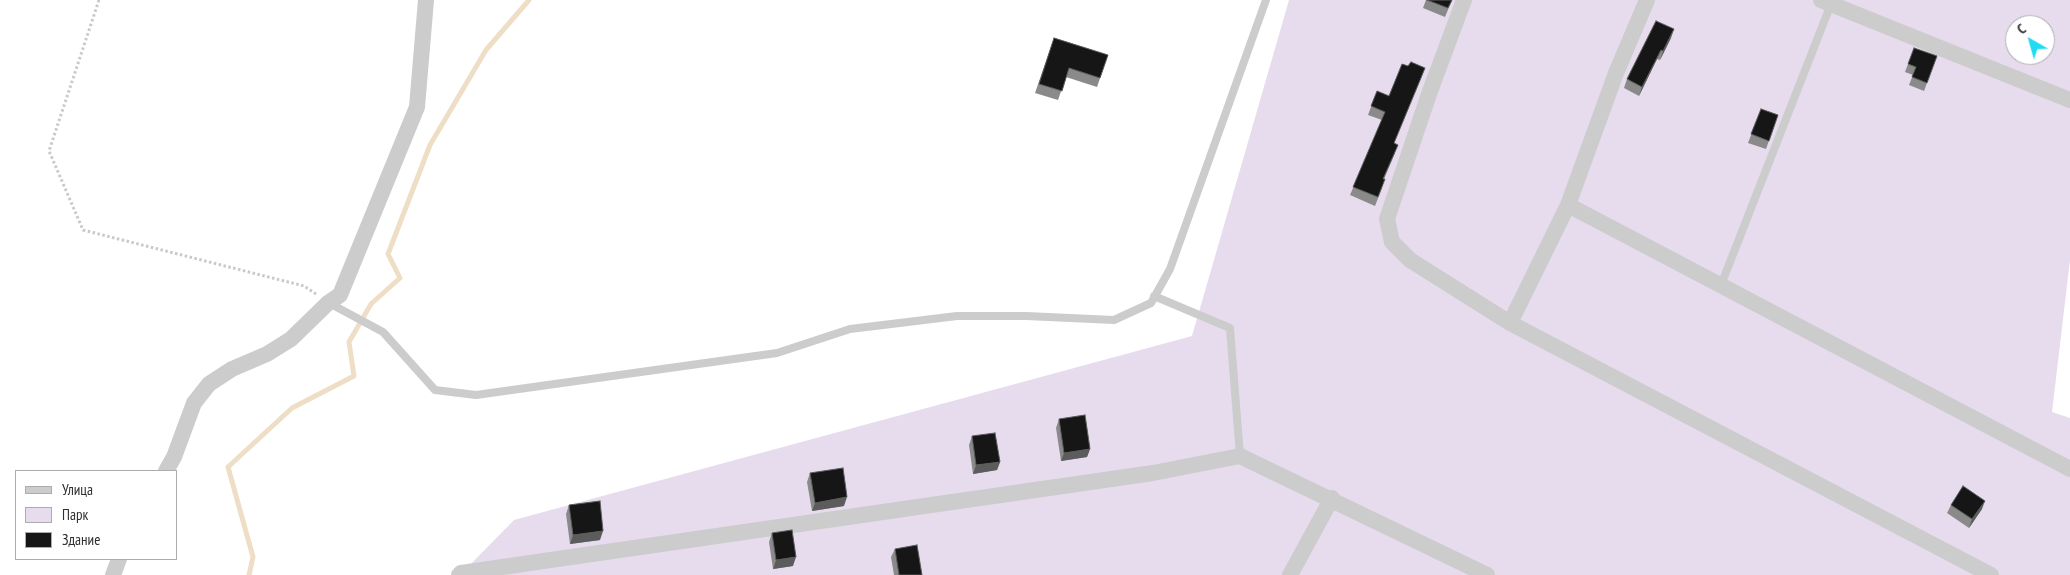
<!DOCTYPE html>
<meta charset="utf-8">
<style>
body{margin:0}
#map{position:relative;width:2070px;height:575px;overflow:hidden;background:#fff;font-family:"PT Sans Narrow",sans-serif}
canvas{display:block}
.legend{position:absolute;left:15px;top:470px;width:162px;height:90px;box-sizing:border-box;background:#fff;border:1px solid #acacac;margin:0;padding:6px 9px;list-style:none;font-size:15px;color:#2f2f2f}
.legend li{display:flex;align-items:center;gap:10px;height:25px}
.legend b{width:25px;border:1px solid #acacac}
.north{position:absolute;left:2005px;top:15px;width:50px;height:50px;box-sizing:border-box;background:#fff;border:1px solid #acacac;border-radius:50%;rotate:322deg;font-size:14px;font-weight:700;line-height:20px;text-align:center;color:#2f2f2f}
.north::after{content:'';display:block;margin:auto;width:18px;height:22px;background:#23daf3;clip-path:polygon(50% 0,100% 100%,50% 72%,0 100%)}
</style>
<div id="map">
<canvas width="2070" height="575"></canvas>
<ul class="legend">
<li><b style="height:6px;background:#ccc"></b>Улица</li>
<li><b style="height:14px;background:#e7dced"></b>Парк</li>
<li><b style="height:14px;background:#161616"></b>Здание</li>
</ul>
<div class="north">С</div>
</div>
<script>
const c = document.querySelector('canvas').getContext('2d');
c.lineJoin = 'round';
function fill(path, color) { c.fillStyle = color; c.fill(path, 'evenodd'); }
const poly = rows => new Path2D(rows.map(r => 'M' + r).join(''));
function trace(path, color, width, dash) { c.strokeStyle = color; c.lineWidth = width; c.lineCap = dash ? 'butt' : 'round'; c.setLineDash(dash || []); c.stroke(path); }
fill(poly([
 [1289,0,2070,0,2070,260,2052,412,2070,418,2070,575,460,575,514,520,1192,336],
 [2015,25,2045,25,2045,55,2015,55]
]), '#e7dced');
trace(poly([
 [249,575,253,557,228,467,292,408,354,376,349,342,371,304,400,278,388,254,430,145,486,50,529,0]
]), '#efdec6', 5);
trace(poly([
 [99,0,49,151,83,230,304,286,316,294]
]), '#c9c9c9', 3, [2.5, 2.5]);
trace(poly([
 [1721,285,1831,4],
 [1154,296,1230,328,1240,456],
 [329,303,383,332,435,390,476,395,777,353,850,329,957,316,1026,316,1114,320,1151,303,1170,269,1266,0]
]), '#ccc', 8);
trace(poly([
 [1464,0,1429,94,1387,219,1392,242,1410,260,1510,323,1991,575],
 [1821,0,2070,100],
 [1568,205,2070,469],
 [1510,323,1568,205,1616,73,1647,0],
 [166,471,174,457,194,403,209,384,232,369,267,354,291,339,328,303,340,295,417,107,426,0],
 [113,575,119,559],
 [459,575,461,573,1153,473,1240,456,1487,575],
 [1290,575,1332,498]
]), '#ccc', 16);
fill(poly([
 [1426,0,1452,0,1445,17,1423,8],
 [1054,38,1108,55,1097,87,1066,77,1058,100,1035,93],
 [1671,38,1660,60,1657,59,1639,96,1624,88,1627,79],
 [1914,48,1937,56,1924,91,1909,85,1913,75,1905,72],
 [1422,76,1394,143,1395,153,1384,179,1382,188,1375,206,1350,195,1382,120,1368,115,1377,91,1389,96],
 [1761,109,1778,115,1766,149,1748,143],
 [1059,419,1090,449,1087,457,1061,461,1056,428],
 [972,436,1000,462,997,470,973,474,969,445],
 [810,473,844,506,812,511,807,482],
 [569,505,600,540,570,544,566,514],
 [1951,505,1982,509,1969,528,1947,513],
 [772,533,793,566,773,569,769,542],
 [895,549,922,575,894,575,891,557]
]), '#8a8a8a');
fill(poly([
 [1674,29,1671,38,1660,60,1663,51],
 [1661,50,1657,59,1639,96,1642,87],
 [1090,449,1087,457,1061,461,1064,453],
 [1000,462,997,470,973,474,976,465],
 [847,497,844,506,812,511,815,503],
 [1985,501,1982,509,1969,528,1972,519],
 [603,531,600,540,570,544,573,535],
 [796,557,793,566,773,569,776,560]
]), '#5c5c5c');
const building = poly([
 [1427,0,1452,0,1448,8,1427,0],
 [1656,21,1674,29,1663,51,1661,50,1642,87,1627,79,1656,21],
 [1054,38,1108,55,1100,78,1069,68,1062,91,1039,84,1054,38],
 [1914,48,1937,56,1927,83,1912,77,1916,67,1908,64,1914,48],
 [1411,62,1425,68,1394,143,1398,145,1383,179,1385,179,1378,197,1353,187,1385,112,1371,106,1377,91,1389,96,1402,64,1408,66,1411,62],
 [1761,109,1778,115,1769,141,1751,134,1761,109],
 [1085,415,1090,449,1064,453,1059,419,1085,415],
 [995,433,1000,462,976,465,972,436,995,433],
 [843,468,847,497,815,503,810,473,843,468],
 [1963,486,1985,501,1972,519,1951,505,1963,486],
 [600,501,603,531,573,535,569,505,600,501],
 [792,530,796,557,776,560,772,533,792,530],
 [917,545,922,575,899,575,895,549,917,545]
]);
fill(building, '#161616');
trace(building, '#5c5c5c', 1);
</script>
